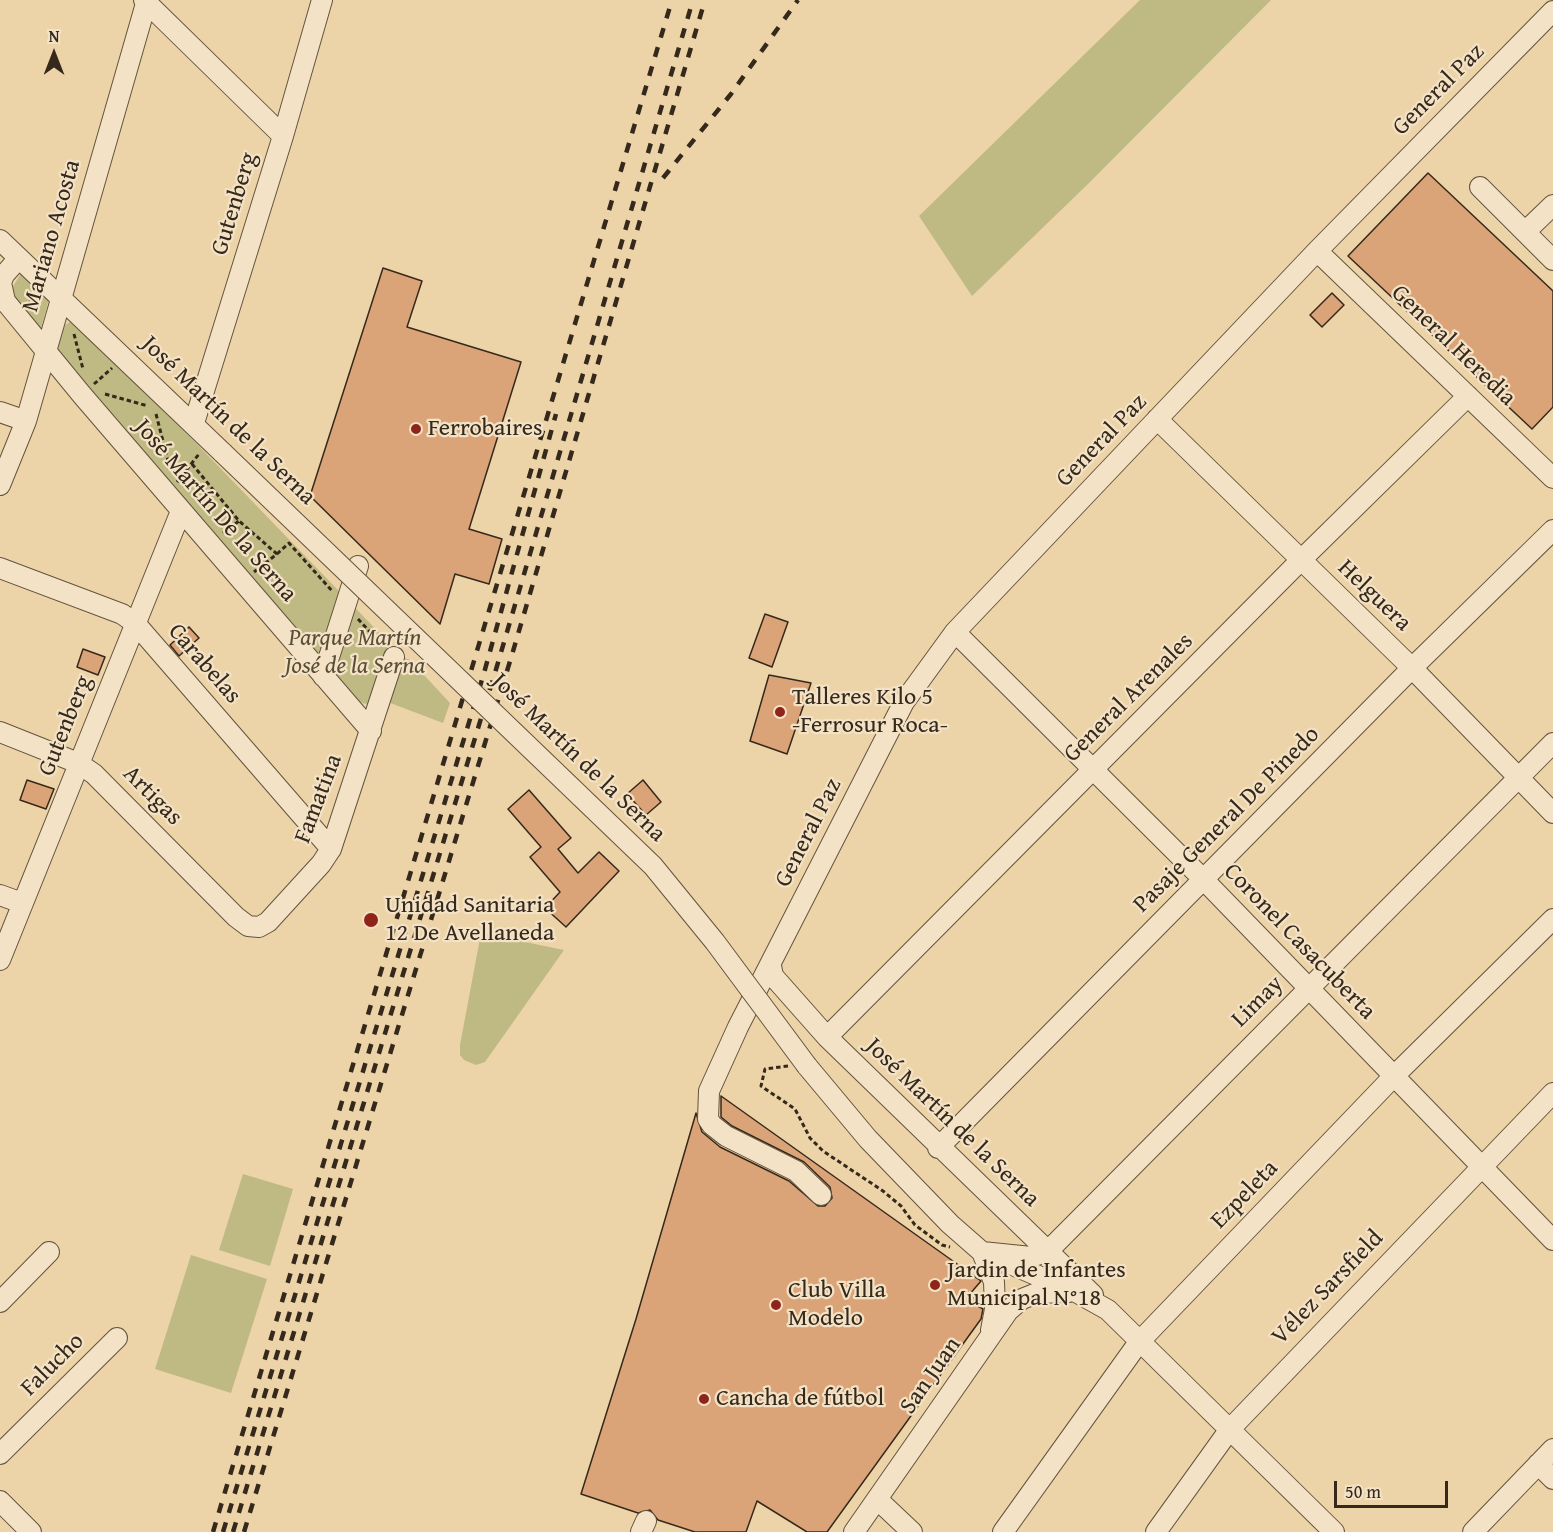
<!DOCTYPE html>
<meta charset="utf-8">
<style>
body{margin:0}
#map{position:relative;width:1553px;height:1532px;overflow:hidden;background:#edd3a8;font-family:"Gentium Book Plus",serif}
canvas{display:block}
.north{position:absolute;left:24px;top:24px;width:60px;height:60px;-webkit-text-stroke:4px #f3e2c6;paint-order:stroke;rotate:0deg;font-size:16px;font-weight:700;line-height:24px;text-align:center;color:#35291b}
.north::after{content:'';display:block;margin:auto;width:21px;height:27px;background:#35291b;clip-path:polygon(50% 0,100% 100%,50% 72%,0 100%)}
.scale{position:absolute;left:1334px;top:1481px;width:114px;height:27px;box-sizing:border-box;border:3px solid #35291b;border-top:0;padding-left:8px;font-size:18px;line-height:21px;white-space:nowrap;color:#35291b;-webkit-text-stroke:4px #f3e2c6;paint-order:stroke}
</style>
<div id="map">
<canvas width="1553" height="1532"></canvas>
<div class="north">N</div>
<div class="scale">50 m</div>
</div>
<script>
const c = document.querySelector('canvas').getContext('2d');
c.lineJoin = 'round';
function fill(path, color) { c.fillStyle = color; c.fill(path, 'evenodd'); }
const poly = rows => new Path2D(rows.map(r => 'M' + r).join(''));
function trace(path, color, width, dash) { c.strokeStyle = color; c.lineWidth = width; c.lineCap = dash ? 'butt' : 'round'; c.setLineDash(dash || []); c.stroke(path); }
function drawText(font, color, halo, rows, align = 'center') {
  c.font = font + ' "Gentium Book Plus",serif'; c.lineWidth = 4.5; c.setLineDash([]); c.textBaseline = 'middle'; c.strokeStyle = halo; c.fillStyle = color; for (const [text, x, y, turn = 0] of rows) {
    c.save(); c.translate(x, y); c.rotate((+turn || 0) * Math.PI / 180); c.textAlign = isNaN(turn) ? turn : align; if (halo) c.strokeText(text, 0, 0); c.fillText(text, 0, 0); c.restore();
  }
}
fill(poly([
 [1140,0,1271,0,1088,184,972,296,919,216],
 [22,272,49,299,40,331,13,296,12,288],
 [70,322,76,323,195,442,390,644,371,702,366,704,356,701,55,353,65,325],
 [405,658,410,660,450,703,443,723,385,701,401,659],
 [481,933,564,950,485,1062,476,1065,464,1060,460,1055,460,1045],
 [243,1174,293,1189,270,1266,219,1250],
 [191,1255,267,1279,231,1393,155,1369]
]), '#bfba83');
const building = poly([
 [1428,173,1553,291,1553,407,1532,429,1348,256,1428,173],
 [383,268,422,281,407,327,521,362,469,529,502,539,489,584,455,574,440,624,310,496,383,268],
 [1332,293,1344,305,1322,327,1310,315,1332,293],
 [765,614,788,622,772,667,749,658,765,614],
 [189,627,199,638,179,656,170,645,189,627],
 [83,649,105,657,98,675,77,667,83,649],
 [769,675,811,683,787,754,750,741,769,675],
 [27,780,54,789,46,809,20,800,27,780],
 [643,780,661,802,646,815,627,794,643,780],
 [529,790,571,838,558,849,578,873,599,852,619,871,566,927,545,908,560,892,530,857,541,847,508,809,529,790],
 [721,1096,981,1281,969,1295,975,1299,973,1303,983,1309,981,1319,827,1532,807,1532,757,1501,746,1532,695,1532,658,1520,650,1510,638,1513,581,1494,636,1319,696,1113,702,1132,720,1147,789,1181,818,1206,825,1206,832,1198,830,1187,804,1162,732,1126,721,1117,721,1096]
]);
fill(building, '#dba478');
trace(building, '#35291b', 1.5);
const minor = poly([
 [144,0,283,136],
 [1480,187,1553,260],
 [1525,232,1553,205],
 [0,240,223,453],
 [1317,251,1553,478],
 [19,258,4,275,1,283,5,301,82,395,371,731],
 [0,412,26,421],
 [1157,419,1412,668,1553,813],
 [194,423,283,136,322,0],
 [0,485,26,421,147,0],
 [0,568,122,614,135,623,331,849],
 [955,632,1204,880,1553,1240],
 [323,676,358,566],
 [0,732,78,763,94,774,236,917,248,926,259,927,268,922,321,864,331,849,394,657],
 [0,895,22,903],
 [0,960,181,511],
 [771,966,773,976,827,1037,1093,1295],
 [827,1037,1301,560,1468,396],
 [807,1066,868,1139,950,1224,982,1252,1076,1292,1108,1310,1334,1532],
 [938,1148,1412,668,1553,530],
 [821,1195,796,1171,726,1136,712,1125,708,1119,709,1091,738,1027,904,702,955,632,1317,251,1553,11],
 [982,1252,1031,1257,1048,1251,1553,743],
 [982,1252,994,1282,995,1309,991,1330],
 [0,1302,49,1252],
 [0,1454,117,1338],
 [1538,1464,1553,1479],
 [877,1499,912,1532],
 [0,1501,31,1532],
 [641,1532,646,1521],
 [854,1532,1008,1311,1022,1299,1037,1293,1069,1292],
 [1003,1532,1139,1342,1394,1076,1553,919],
 [1156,1532,1230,1429,1553,1093],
 [1473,1532,1553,1449]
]);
trace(minor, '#63543e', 22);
trace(poly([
 [28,292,32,306],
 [74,334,83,369],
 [94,384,112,368],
 [105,394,148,406],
 [156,414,171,472],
 [192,464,239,521,277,554,254,572],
 [177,482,199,454],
 [223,533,239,521],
 [277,554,289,543,333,592],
 [358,619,382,645],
 [788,1066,765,1069,761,1086,795,1109,810,1138,823,1151,883,1191,901,1206,915,1225,942,1245,950,1247]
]), '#35291b', 3, [4.5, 3]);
trace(minor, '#f3e2c6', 20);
trace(poly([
 [663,178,731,94,798,0],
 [213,1532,672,0],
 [223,1532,484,673,556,414],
 [233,1532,497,666,693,0],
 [244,1532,511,658,705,0]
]), '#35291b', 4.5, [10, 10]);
const minorBridge = poly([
 [223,453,653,866,715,942,807,1066]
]);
trace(minorBridge, '#63543e', 22, []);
trace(minorBridge, '#f3e2c6', 20);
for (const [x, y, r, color] of [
 [416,429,6,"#8f2418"],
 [780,712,6,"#8f2418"],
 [371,920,8,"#8f2418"],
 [935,1285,6,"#8f2418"],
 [776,1305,6,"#8f2418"],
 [704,1399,6,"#8f2418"]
]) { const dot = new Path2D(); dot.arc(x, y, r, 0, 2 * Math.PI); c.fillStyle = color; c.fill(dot); trace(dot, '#f3e2c6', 2); }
drawText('24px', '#35291b', '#f3e2c6', [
 ["General Paz",1439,90,-45],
 ["Gutenberg",235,204,-73],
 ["Mariano Acosta",52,236,-74],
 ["General Heredia",1453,346,44],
 ["José Martín de la Serna",228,421,44],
 ["General Paz",1102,441,-46],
 ["José Martín De la Serna",215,511,49],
 ["Helguera",1374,596,44],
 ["Carabelas",204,664,49],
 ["General Arenales",1129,698,-45],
 ["Gutenberg",66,726,-68],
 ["José Martín de la Serna",578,758,44],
 ["Artigas",152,796,45],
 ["Famatina",319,799,-69],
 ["Pasaje General De Pinedo",1227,820,-45],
 ["General Paz",809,833,-63],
 ["Coronel Casacuberta",1299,942,46],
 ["Limay",1258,1002,-45],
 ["José Martín de la Serna",952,1123,44],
 ["Ezpeleta",1245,1195,-46],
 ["Vélez Sarsfield",1328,1288,-46],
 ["Falucho",53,1365,-45],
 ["San Juan",931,1376,-55]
]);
drawText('24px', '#35291b', '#f3e2c6', [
 ["Ferrobaires",428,429],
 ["Talleres Kilo 5",792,698],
 ["-Ferrosur Roca-",792,726],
 ["Unidad Sanitaria",385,906],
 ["12 De Avellaneda",385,934],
 ["Jardin de Infantes",947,1271],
 ["Municipal N°18",947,1299],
 ["Club Villa",788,1291],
 ["Modelo",788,1319],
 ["Cancha de fútbol",716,1399]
], 'left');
drawText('italic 24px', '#584d35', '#f3e2c6', [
 ["Parque Martín",355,639],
 ["José de la Serna",355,667]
]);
</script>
